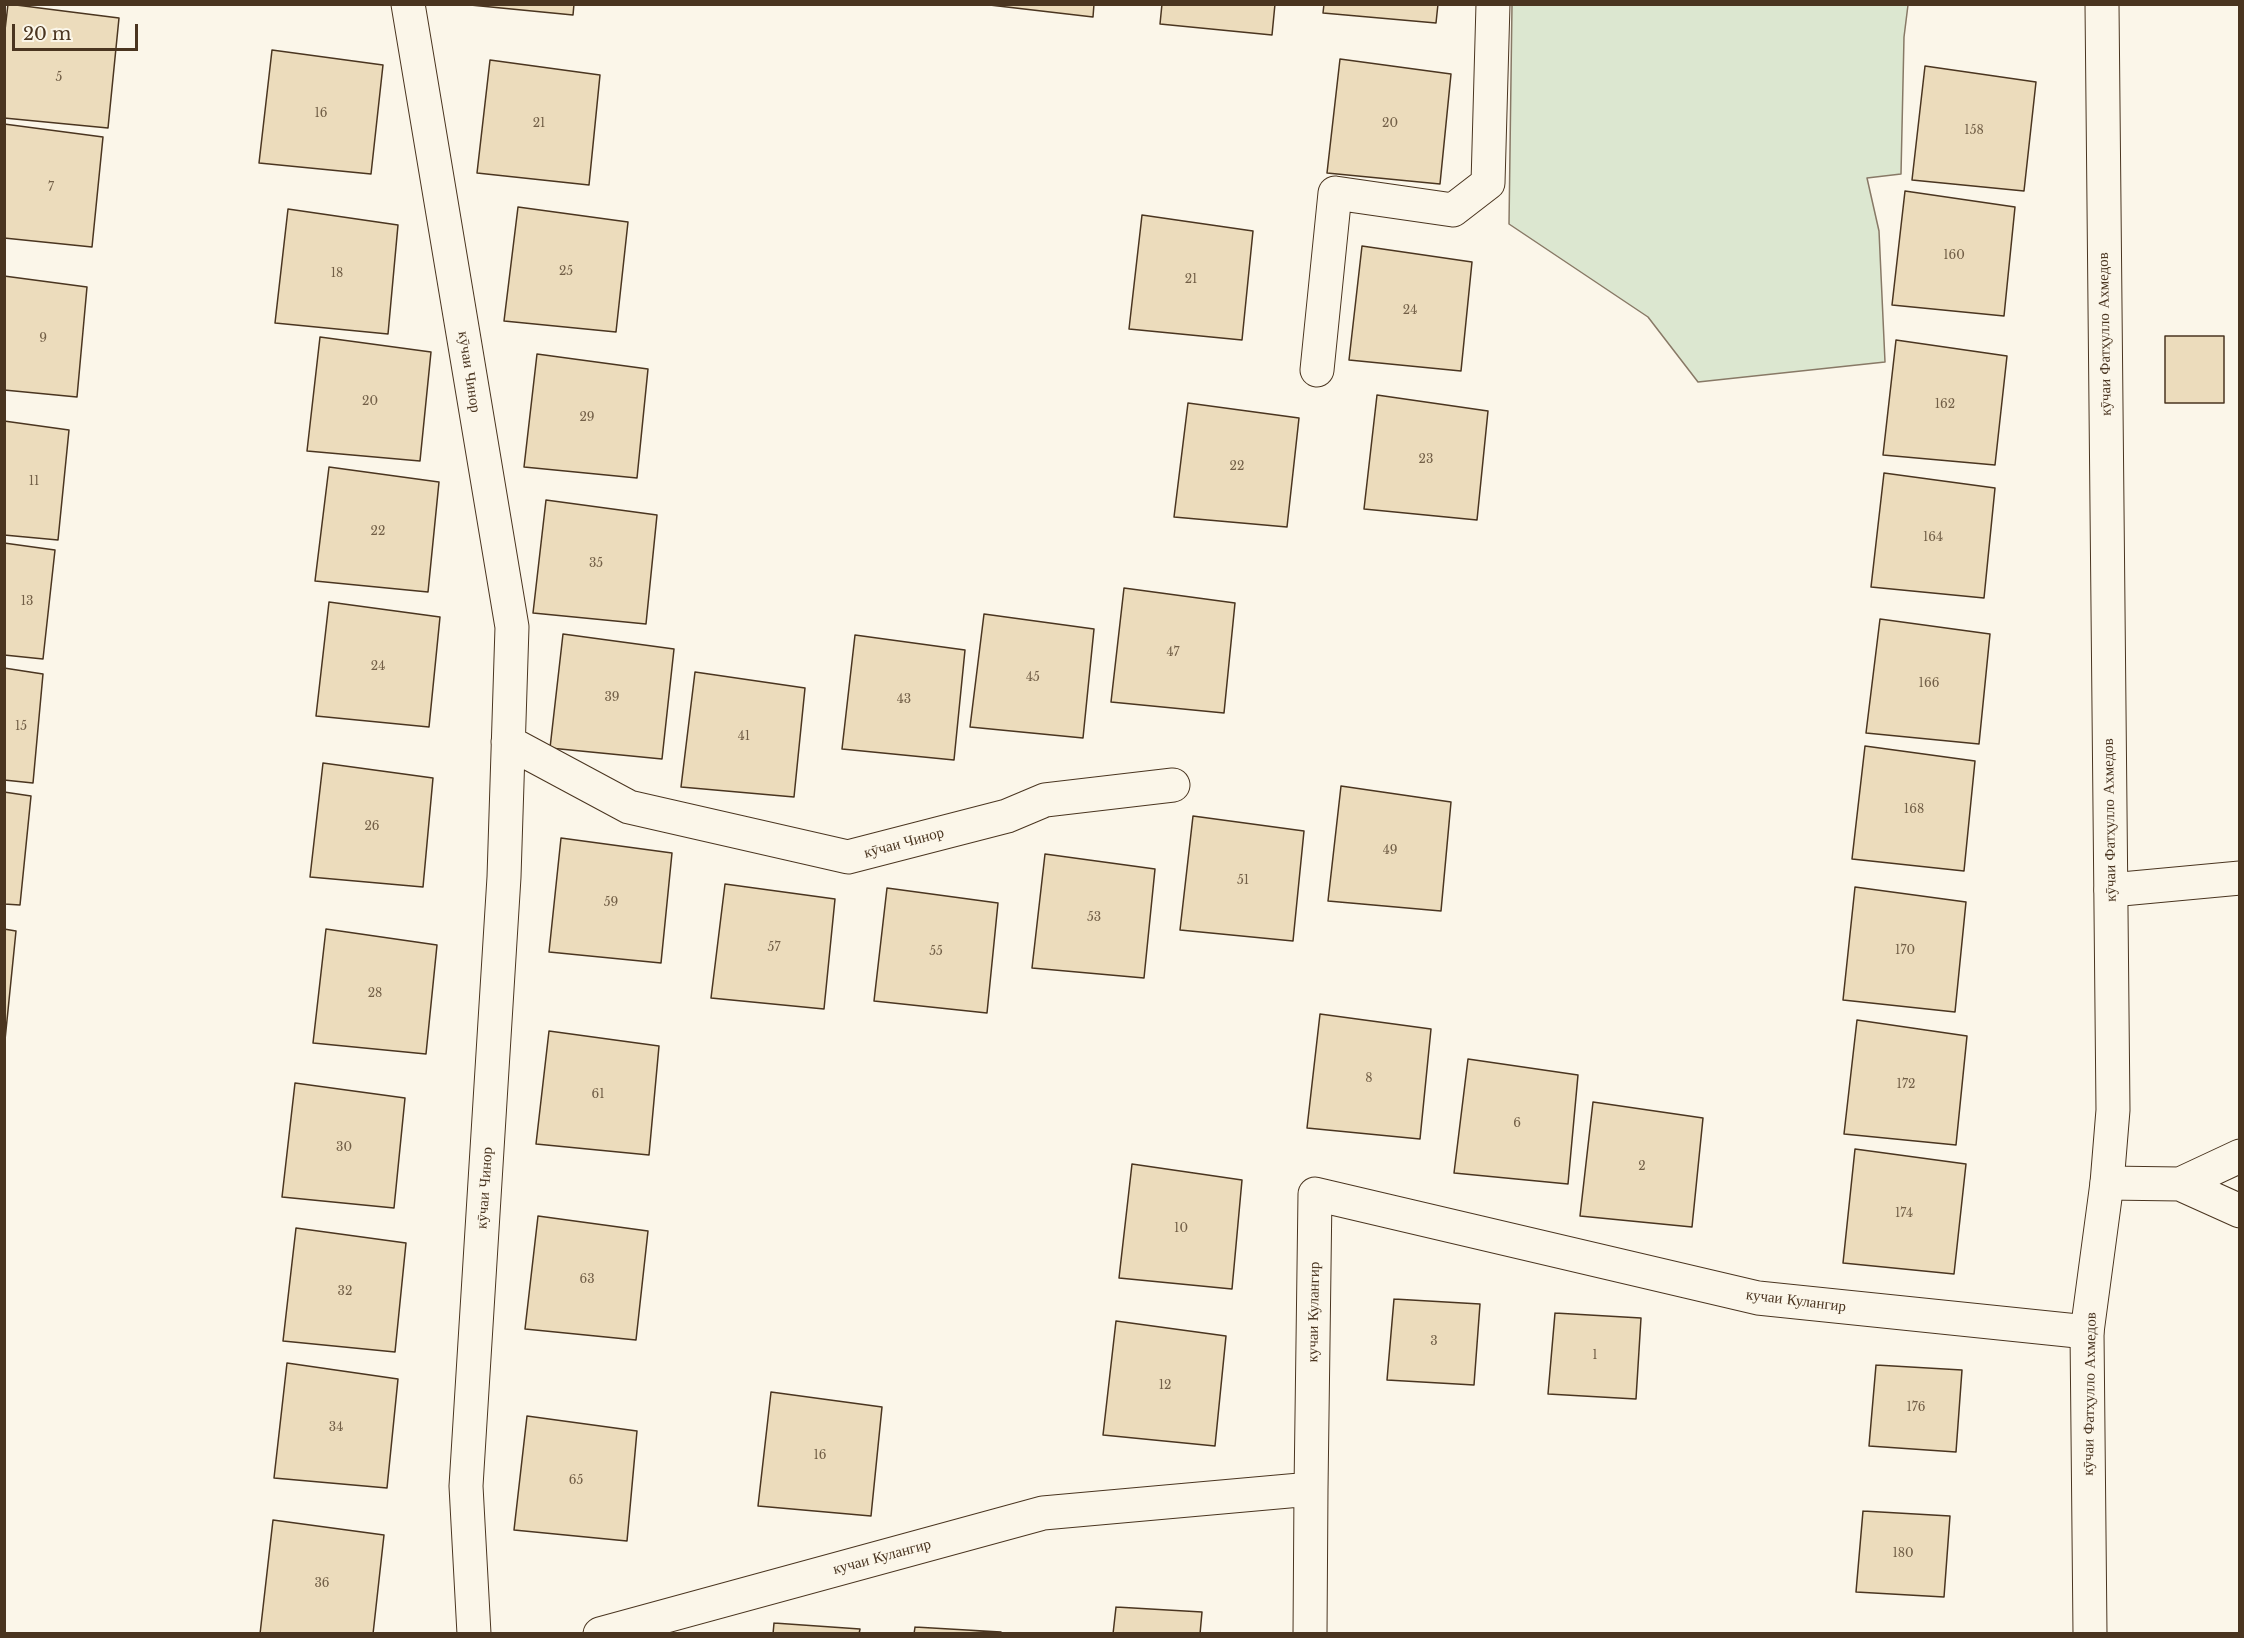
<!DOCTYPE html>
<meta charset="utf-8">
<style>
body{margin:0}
#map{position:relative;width:2244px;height:1638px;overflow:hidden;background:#fbf6e9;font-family:"Libre Baskerville",serif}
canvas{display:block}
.frame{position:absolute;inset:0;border:6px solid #4a3520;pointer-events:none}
.scale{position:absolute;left:12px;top:24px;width:126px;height:27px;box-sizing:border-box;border:3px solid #4a3520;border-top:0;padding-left:8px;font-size:18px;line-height:21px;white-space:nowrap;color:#4a3520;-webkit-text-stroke:4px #fbf6e9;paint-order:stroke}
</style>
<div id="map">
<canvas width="2244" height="1638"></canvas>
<div class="frame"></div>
<div class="scale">20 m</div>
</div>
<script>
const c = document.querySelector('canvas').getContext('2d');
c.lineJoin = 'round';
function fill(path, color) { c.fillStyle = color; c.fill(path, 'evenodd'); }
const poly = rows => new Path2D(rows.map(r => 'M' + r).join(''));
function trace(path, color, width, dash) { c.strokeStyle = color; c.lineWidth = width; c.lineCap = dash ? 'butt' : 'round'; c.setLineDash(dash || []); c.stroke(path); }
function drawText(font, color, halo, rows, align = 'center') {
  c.font = font + ' "Libre Baskerville",serif'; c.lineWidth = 4.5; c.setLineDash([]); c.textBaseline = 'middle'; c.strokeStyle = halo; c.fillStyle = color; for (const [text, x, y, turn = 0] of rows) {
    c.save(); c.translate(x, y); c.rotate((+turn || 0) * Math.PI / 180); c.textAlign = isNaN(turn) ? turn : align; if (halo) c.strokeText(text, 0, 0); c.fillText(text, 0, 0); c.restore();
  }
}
const green = poly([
 [1512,5,1908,5,1904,37,1901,174,1867,178,1879,231,1885,362,1698,382,1648,317,1509,224,1512,5]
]);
fill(green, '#dce7d0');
trace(green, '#887966', 1.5);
const building = poly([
 [8,4,119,18,108,128,4,118,4,39,8,4],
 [460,4,574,4,573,15,460,4],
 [981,4,1094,4,1093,17,981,4],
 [1162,4,1275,4,1272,35,1160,24,1162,4],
 [1324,4,1438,4,1436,23,1323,13,1324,4],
 [272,50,383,65,371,174,259,163,272,50],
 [1340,59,1451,74,1440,184,1327,173,1340,59],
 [490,60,600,75,589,185,477,173,490,60],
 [1925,66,2036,82,2024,191,1912,180,1925,66],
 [4,124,103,137,92,247,4,238,4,124],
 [1905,191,2015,207,2004,316,1892,305,1905,191],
 [518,207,628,222,616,332,504,321,518,207],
 [288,209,398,225,388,334,275,323,288,209],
 [1142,215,1253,231,1242,340,1129,329,1142,215],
 [1362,246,1472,262,1461,371,1349,360,1362,246],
 [4,276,87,287,77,397,4,390,4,276],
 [2165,336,2224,336,2224,403,2165,403,2165,336],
 [320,337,431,352,420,461,307,451,320,337],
 [1896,340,2007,356,1995,465,1883,455,1896,340],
 [537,354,648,369,637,478,524,467,537,354],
 [1377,395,1488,411,1477,520,1364,509,1377,395],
 [1188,403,1299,418,1287,527,1174,517,1188,403],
 [4,421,69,430,58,540,4,535,4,421],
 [329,467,439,482,428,592,315,581,329,467],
 [1884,473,1995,488,1984,598,1871,587,1884,473],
 [546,500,657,515,646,624,533,613,546,500],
 [4,543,55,550,43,659,4,655,4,543],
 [1124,588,1235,603,1224,713,1111,702,1124,588],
 [329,602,440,617,429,727,316,716,329,602],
 [984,614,1094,629,1083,738,970,727,984,614],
 [1880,619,1990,634,1979,744,1866,733,1880,619],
 [563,634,674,649,662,759,550,748,563,634],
 [855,635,965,650,954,760,842,749,855,635],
 [4,668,43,674,33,783,4,780,4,668],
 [695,672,805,688,794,797,681,787,695,672],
 [1865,746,1975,761,1964,871,1852,859,1865,746],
 [323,763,433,778,423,887,310,877,323,763],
 [1341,786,1451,802,1441,911,1328,901,1341,786],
 [4,792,31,796,20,905,4,904,4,792],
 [1193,816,1304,831,1293,941,1180,930,1193,816],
 [561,838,672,853,661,963,549,952,561,838],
 [1045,854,1155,869,1144,978,1032,968,1045,854],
 [725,884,835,899,824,1009,711,998,725,884],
 [1855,887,1966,902,1955,1012,1843,1000,1855,887],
 [887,888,998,903,987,1013,874,1001,887,888],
 [4,929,16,931,5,1040,4,1040,4,929],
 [326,929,437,945,426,1054,313,1043,326,929],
 [1320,1014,1431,1029,1420,1139,1307,1128,1320,1014],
 [1857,1020,1967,1036,1956,1145,1844,1134,1857,1020],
 [549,1031,659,1046,649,1155,536,1144,549,1031],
 [1468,1059,1578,1075,1568,1184,1454,1173,1468,1059],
 [295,1083,405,1098,394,1208,282,1197,295,1083],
 [1593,1102,1703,1118,1692,1227,1580,1216,1593,1102],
 [1855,1149,1966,1164,1954,1274,1843,1263,1855,1149],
 [1132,1164,1242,1180,1232,1289,1119,1278,1132,1164],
 [538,1216,648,1231,636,1340,525,1329,538,1216],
 [296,1228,406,1243,395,1352,283,1341,296,1228],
 [1394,1299,1480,1304,1474,1385,1387,1380,1394,1299],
 [1555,1313,1641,1318,1636,1399,1548,1394,1555,1313],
 [1116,1321,1226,1336,1215,1446,1103,1435,1116,1321],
 [287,1363,398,1379,387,1488,274,1478,287,1363],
 [1876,1365,1962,1370,1956,1452,1869,1446,1876,1365],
 [771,1392,882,1407,871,1516,758,1506,771,1392],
 [527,1416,637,1431,627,1541,514,1530,527,1416],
 [1863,1511,1950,1516,1944,1597,1856,1592,1863,1511],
 [273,1520,384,1535,373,1634,260,1634,273,1520],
 [1116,1607,1202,1612,1200,1634,1113,1634,1116,1607],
 [774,1623,860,1629,859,1634,773,1634,774,1623],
 [915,1627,1001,1632,914,1634,915,1627]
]);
fill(building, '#ecdcbc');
trace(building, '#4a3520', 1.5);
const minor = poly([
 [408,4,512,627,504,877,466,1486,474,1634],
 [1317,370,1335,193,1453,210,1488,183,1493,4],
 [508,742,629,807,848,857,1007,816,1045,800,1173,785],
 [2111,890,2240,878],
 [2107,1183,2180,1184,2240,1156],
 [2180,1184,2240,1211],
 [600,1634,1043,1513,1311,1489,1315,1194,1758,1298,2087,1332],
 [1310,1634,1311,1489]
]);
const secondary = poly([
 [2090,1634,2087,1332,2107,1183,2113,1110,2102,4]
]);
trace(minor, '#4a3520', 35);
trace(secondary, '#4a3520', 35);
trace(minor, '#fbf6e9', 33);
trace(secondary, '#fbf6e9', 33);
drawText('12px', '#725f47', null, [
 ["5",59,78],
 ["16",321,114],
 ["21",539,124],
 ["20",1390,124],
 ["158",1974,131],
 ["7",51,188],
 ["160",1954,256],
 ["25",566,272],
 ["18",337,274],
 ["21",1191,280],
 ["24",1410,311],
 ["9",43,339],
 ["20",370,402],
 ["162",1945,405],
 ["29",587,418],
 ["23",1426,460],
 ["22",1237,467],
 ["11",34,482],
 ["22",378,532],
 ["164",1933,538],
 ["35",596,564],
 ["13",27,602],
 ["47",1173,653],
 ["24",378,667],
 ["45",1033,678],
 ["166",1929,684],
 ["39",612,698],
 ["43",904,700],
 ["15",21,727],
 ["41",744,737],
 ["168",1914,810],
 ["26",372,827],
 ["49",1390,851],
 ["51",1243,881],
 ["59",611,903],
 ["53",1094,918],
 ["57",774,948],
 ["170",1905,951],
 ["55",936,952],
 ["28",375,994],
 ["8",1369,1079],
 ["172",1906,1085],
 ["61",598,1095],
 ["6",1517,1124],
 ["30",344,1148],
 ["2",1642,1167],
 ["174",1904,1214],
 ["10",1181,1229],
 ["63",587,1280],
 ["32",345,1292],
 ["3",1434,1342],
 ["1",1595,1356],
 ["12",1165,1386],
 ["176",1916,1408],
 ["34",336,1428],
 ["16",820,1456],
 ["65",576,1481],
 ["180",1903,1554],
 ["36",322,1584]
]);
drawText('15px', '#4a3520', '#fbf6e9', [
 ["кӯчаи Фатҳулло Ахмедов",2105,334,-91],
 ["кӯчаи Чинор",469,372,81],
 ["кӯчаи Фатҳулло Ахмедов",2110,820,-91],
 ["кӯчаи Чинор",904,843,-15],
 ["кӯчаи Чинор",485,1188,-86],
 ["кучаи Кулангир",1796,1301,7],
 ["кучаи Кулангир",1314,1312,-89],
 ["кӯчаи Фатҳулло Ахмедов",2090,1394,-89],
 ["кучаи Кулангир",882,1557,-15]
]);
</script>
